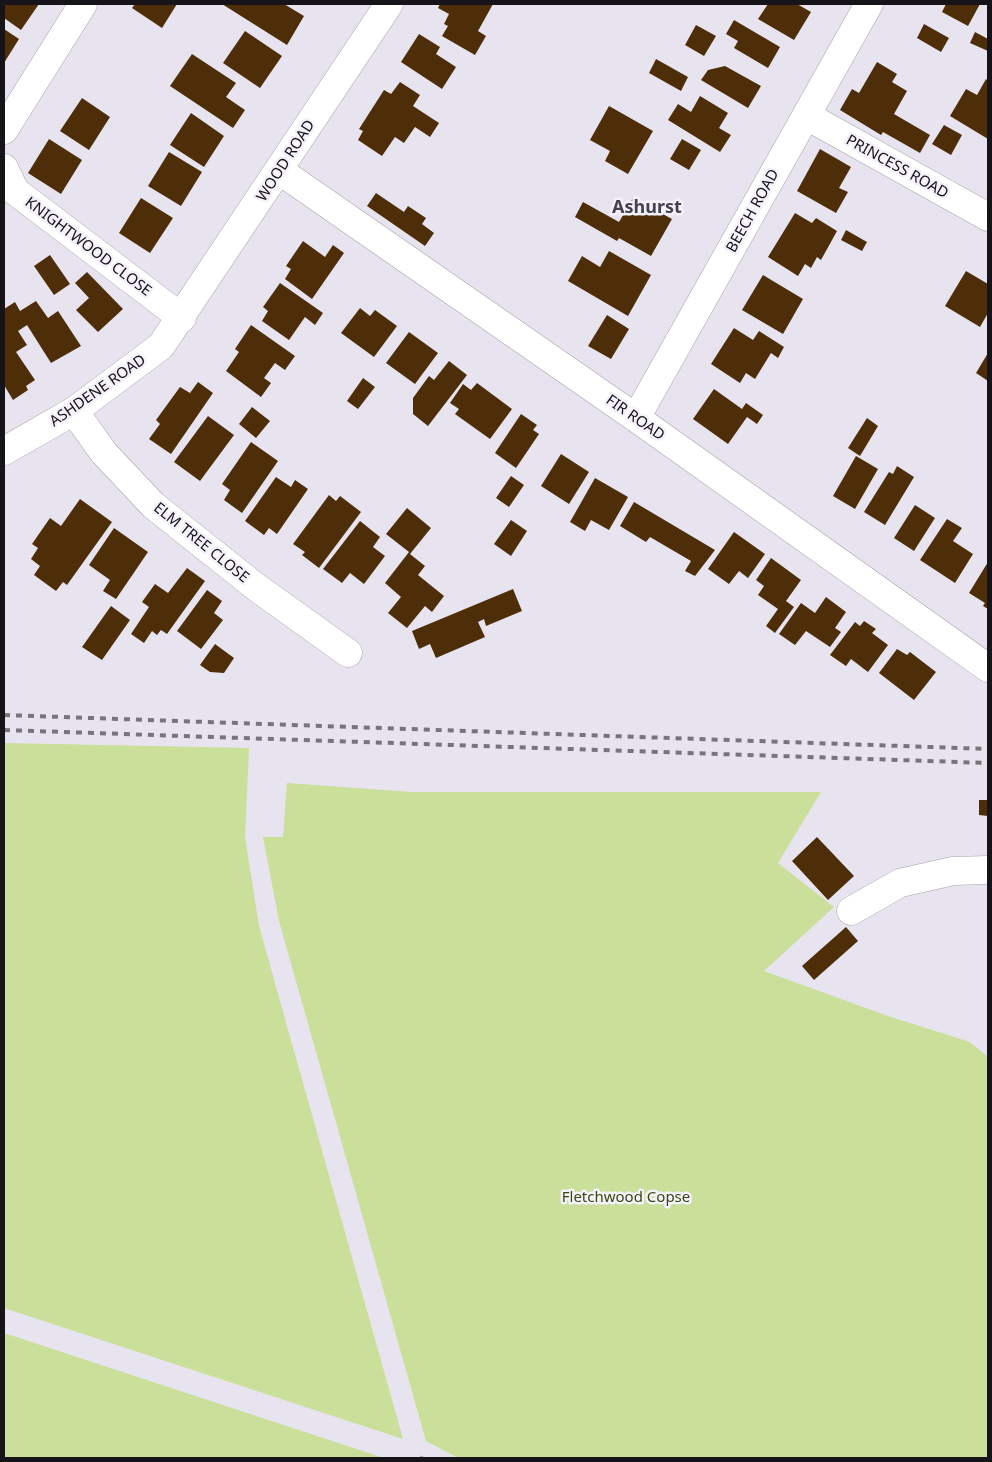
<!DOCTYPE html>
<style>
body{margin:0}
#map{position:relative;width:992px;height:1462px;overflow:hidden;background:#e8e4ef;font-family:"Noto Sans",sans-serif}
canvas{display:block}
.frame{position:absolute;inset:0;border:5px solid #161418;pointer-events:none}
</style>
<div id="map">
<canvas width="992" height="1462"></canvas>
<div class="frame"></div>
</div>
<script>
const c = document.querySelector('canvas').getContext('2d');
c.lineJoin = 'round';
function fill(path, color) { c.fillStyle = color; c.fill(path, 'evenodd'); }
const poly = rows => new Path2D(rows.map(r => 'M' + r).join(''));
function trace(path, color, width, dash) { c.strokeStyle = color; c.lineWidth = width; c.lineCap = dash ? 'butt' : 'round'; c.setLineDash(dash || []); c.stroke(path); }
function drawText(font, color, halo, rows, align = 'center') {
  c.font = font + ' "Noto Sans",sans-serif'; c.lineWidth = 5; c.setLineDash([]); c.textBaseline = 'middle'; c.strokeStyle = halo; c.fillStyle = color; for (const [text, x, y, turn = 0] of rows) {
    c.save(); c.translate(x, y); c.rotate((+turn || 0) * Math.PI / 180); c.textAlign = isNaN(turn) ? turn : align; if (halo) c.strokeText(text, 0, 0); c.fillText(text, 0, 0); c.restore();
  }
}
fill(poly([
 [4,743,249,748,245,837,259,926,403,1439,4,1308],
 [287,783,412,792,821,792,778,863,834,907,764,971,888,1016,970,1042,988,1057,988,1458,458,1458,426,1441,279,921,263,837,283,837],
 [4,1333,384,1458,4,1458]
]), '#c9df9a');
fill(poly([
 [4,4,39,4,21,30,4,18],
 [135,4,177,4,162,28,132,8],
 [222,4,284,4,304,16,287,45],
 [440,4,493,4,478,31,486,36,475,55,442,36,448,26,444,24,449,14,438,8],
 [768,4,797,4,811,12,794,40,758,19],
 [946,4,980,4,968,26,942,12],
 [734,20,780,47,768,68,734,48,738,41,726,34],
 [924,24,949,38,941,52,917,38],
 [696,25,716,36,704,56,685,45],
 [4,29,19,39,4,63],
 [245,31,282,56,260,88,223,63],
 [975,32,988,39,988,51,970,43],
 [419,34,440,47,436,54,456,67,442,89,401,62],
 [192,54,236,83,226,97,245,110,233,128,170,86],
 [656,59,688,77,681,91,649,73],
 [877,62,897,74,892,82,907,91,894,114,930,135,920,153,883,132,881,135,840,110,852,89,859,93],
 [725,66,761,86,748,108,701,80,708,70],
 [986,79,988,81,988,139,950,116,966,89,977,95],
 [400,82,420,95,413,106,439,123,430,137,415,127,404,143,395,137,382,156,358,140,363,131,359,129,384,90,391,94],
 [700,96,728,113,719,128,731,135,720,152,668,120,678,104,691,112],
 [82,98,110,117,89,150,60,131],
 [609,106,653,131,628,174,605,161,610,151,590,140],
 [191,113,224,136,204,167,170,145],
 [944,125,962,135,951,155,932,144],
 [49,139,82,160,61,194,28,173],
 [682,139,701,150,689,170,670,159],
 [820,149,851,167,839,188,848,192,836,213,797,191],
 [169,152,202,172,181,206,148,186],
 [376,193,404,212,408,206,426,218,422,224,434,233,425,246,367,206],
 [141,198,173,218,150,253,119,233],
 [633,198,672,219,651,256,619,238,617,241,575,217,583,202,619,222],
 [795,213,812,223,816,218,837,231,821,260,817,257,811,268,805,264,798,276,768,257],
 [846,230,867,242,862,251,841,240],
 [303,241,325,257,333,245,344,253,312,299,285,279,291,269,286,266],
 [609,251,651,275,628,316,568,281,582,256,600,267],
 [50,255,70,284,54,295,34,266],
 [966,271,988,284,988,313,980,327,945,306],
 [87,272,123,309,98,332,76,310,89,298,75,283],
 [763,275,803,299,783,334,742,310],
 [280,283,323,313,315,325,305,317,289,340,262,321,268,311,263,307],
 [36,301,48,318,58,311,81,346,51,363,27,325,18,331,27,345,16,352,35,380,26,386,28,390,13,400,4,385,4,309,15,302,20,311],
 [360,308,370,316,375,310,397,326,374,357,341,333],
 [607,315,629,329,611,359,588,346],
 [251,325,295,356,285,370,275,363,264,378,271,383,261,397,226,371,239,352,235,349],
 [734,328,753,340,759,331,784,347,778,358,771,353,755,379,746,373,740,383,711,364],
 [409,332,438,353,415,384,386,363],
 [988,353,988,381,976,373],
 [449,361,467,375,428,426,413,414,413,398,429,376,434,380],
 [363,378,375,387,358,409,347,401],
 [198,382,213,393,171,454,149,439,160,424,156,420,180,387,190,393],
 [477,383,512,409,490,439,455,414,459,409,450,403,463,384,471,390],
 [714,389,742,409,746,403,763,415,757,424,747,417,728,444,693,419],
 [252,407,270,421,256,438,239,424],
 [521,414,537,425,533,430,539,434,516,468,495,453],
 [208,416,234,435,200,481,174,462],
 [867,418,878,426,860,456,848,448],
 [251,442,278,461,242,513,224,500,230,490,222,484],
 [561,454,589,472,569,504,541,486],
 [856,456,878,469,855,509,833,496],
 [897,466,914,477,885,525,864,512,889,472,893,474],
 [511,476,524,485,509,507,496,498],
 [276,477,291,487,295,480,308,489,277,534,269,528,264,535,245,521],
 [595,478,628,497,609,530,591,520,585,531,570,522],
 [329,495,336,501,340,496,361,512,319,568,302,555,305,552,293,544],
 [80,499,112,522,67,585,63,582,56,591,34,575,40,566,31,559,38,548,32,544,50,518,61,526],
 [634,502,715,550,695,576,685,571,691,561,650,537,646,542,620,526],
 [915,505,935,518,914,551,894,538],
 [407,508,431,528,410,554,425,566,418,575,444,596,432,612,425,606,407,628,388,613,401,597,385,583,409,552,386,534],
 [947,519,962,528,953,541,973,554,955,583,920,560],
 [511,520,527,531,511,556,494,544],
 [360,521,380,537,373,547,385,556,364,584,350,573,342,583,323,569],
 [114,528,148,552,116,599,103,591,110,580,89,565],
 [734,532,765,554,748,578,739,571,729,584,708,569],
 [771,558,801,580,786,601,794,607,775,633,766,626,778,609,758,595,764,586,756,580],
 [988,562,988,609,983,606,985,603,969,593],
 [187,568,205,581,167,634,161,630,157,635,152,631,144,643,131,634,149,607,142,602,155,584,168,593],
 [513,589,522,611,486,626,484,619,478,622,485,637,436,658,430,644,419,649,412,631],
 [207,590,222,601,214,613,223,620,201,649,177,631],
 [826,597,846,612,835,628,841,632,830,647,806,631,795,645,779,634,801,603,815,613],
 [111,606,130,620,102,660,82,647],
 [864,621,876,629,872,633,888,645,868,672,851,659,846,666,830,655,855,622,860,626],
 [215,644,234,658,224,673,210,672,200,665],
 [897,649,907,655,910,652,936,672,914,700,879,673],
 [979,800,988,800,988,816,979,815],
 [817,837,854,876,828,900,792,861],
 [846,927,858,941,814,980,802,966]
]), '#4d2e09');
const minor = poly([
 [807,116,988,217],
 [4,130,83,4],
 [4,168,15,191,182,318],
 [280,171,636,418,988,668],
 [74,411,104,453,153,505,256,587,348,653],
 [636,418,869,4],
 [4,451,74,411,161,346,389,4],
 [851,911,900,883,953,871,988,870]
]);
trace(minor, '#a6a2ad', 29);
trace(poly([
 [420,1457,423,1458]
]), '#a8a4ad', 3, [4, 2.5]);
trace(minor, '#fff', 28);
trace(poly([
 [4,715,988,749],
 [4,730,988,763]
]), '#77747b', 4, [6, 6]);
drawText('15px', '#161418', '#f5f1fc', [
 ["WOOD ROAD",286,161,-57],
 ["PRINCESS ROAD",897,167,29],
 ["BEECH ROAD",753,211,-61],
 ["KNIGHTWOOD CLOSE",88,247,37],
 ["ASHDENE ROAD",98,391,-35],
 ["FIR ROAD",635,418,35],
 ["ELM TREE CLOSE",201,543,39]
]);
drawText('15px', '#39480a', '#f5f1fc', [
 ["Fletchwood Copse",626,1198]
]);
drawText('bold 18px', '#45424b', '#f5f1fc', [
 ["Ashurst",647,208]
]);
</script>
